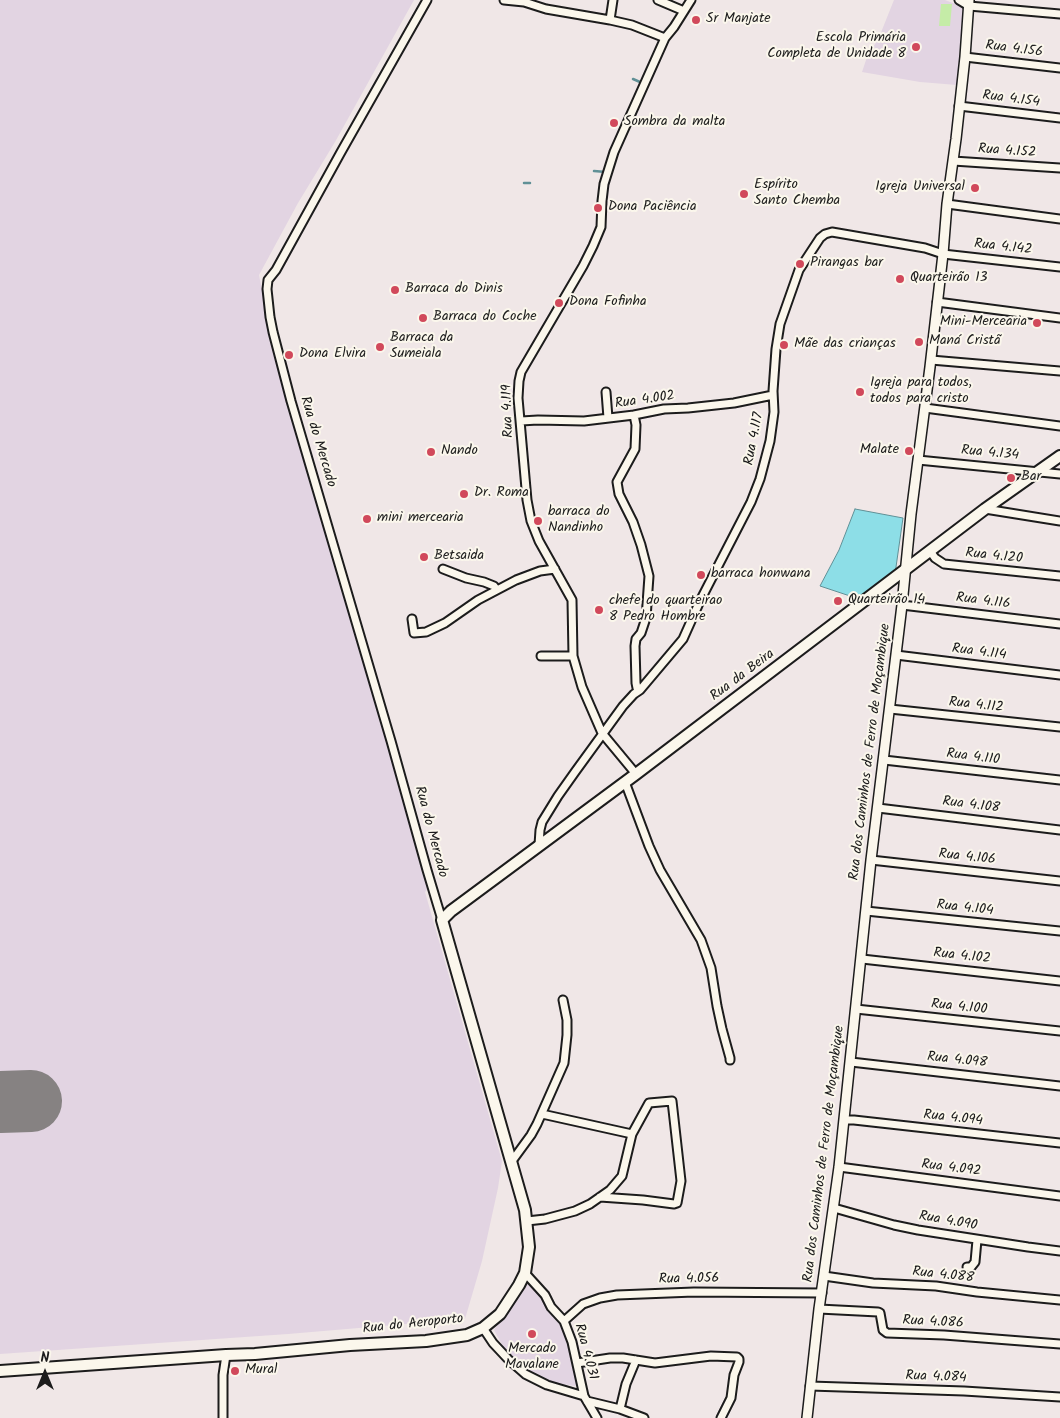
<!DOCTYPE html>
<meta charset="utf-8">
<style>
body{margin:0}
#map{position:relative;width:1060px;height:1418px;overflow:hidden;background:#f0e7e7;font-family:Kalam,sans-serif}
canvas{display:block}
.north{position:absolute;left:20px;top:1348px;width:50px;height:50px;-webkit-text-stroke:4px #fbf7ec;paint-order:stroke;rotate:0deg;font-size:14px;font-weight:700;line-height:20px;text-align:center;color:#1c1c1c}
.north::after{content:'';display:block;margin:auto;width:18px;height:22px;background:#1c1c1c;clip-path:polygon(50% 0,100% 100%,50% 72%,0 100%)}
</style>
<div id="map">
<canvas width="1060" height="1418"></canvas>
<div class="north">N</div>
</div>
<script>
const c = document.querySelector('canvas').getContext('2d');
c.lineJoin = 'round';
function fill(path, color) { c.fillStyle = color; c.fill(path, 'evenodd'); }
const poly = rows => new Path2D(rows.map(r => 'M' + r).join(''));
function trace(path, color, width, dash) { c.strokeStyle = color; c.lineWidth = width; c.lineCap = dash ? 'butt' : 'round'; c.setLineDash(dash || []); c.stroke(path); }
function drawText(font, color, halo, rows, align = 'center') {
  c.font = font + ' Kalam,sans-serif'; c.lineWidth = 4; c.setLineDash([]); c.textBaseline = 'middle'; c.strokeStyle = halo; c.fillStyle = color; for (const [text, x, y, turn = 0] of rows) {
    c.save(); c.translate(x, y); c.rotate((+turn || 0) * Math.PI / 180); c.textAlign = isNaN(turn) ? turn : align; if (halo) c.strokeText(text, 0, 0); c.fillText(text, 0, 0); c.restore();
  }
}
fill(poly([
 [0,0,414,0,335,142,298,203,259,275,271,336,431,885,425,892,502,1161,498,1188,482,1261,465,1319,288,1334,0,1354],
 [894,0,945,0,963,7,957,85,920,82,862,72,868,54,878,40],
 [528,1280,564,1322,581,1387,544,1381,524,1370,504,1348,494,1330]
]), '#e2d4e2');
fill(poly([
 [941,4,952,4,950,26,939,26]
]), '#c5eca7');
const water = poly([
 [855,509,903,518,895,574,859,599,820,586,839,550,855,509]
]);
fill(water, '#8ddee7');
trace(water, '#609096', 1);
trace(poly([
 [633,79,640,82],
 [594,171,606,172],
 [524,183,530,183]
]), '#609096', 2.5);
trace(poly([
 [0,1102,31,1101]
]), '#868282', 62);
const minor = poly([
 [427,0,341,152,276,270,268,280,267,289,270,317,273,332,291,401,391,741,427,870,442,920],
 [504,0,524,2,546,9,610,20,632,25,665,38],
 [658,0,684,11],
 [959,0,969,6,1060,14],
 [610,20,613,0],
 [965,57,1060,68],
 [959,106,1060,118],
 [953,161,1060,168],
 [947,204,1060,219],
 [937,302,1060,318],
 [931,360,1060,371],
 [606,392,608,418],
 [925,408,1060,426],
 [634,415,636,425,635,449,617,482,619,494,633,522,641,545,649,576,646,618,641,633,636,639,635,646,636,683,637,688,640,690],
 [521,421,538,420,584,421,634,415,664,409,688,408,734,403,773,395],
 [918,460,1060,474],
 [985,509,1060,521],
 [930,551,935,558,944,564,1060,576],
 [497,590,516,580,540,571,555,569],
 [902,605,1060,624],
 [412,619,414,633,426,632,445,623,478,600,497,590,494,586,484,582,466,578,443,569],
 [896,655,1060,675],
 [541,656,573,656],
 [890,709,1060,727],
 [884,760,1060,780],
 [636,774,602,733,582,687,573,656,572,600,539,541,531,521,527,500,518,398,519,381,521,372,583,266,593,246,601,227,602,201,604,184,614,152,665,38,674,27,691,0],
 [625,782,649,846,660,870,701,940,711,968,717,1006,722,1029,730,1058,730,1060],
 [878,808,1060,830],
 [539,845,540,830,542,822,558,796,575,772,623,706,634,694,640,690,683,639,700,601,751,502,760,479,770,441,774,412,773,391,776,349,780,324,799,270,820,238,825,234,832,232,925,248,943,254,1060,267],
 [871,860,1060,881],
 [866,911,1060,931],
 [862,959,1060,981],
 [856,1009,1060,1031],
 [851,1062,1060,1086],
 [542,1114,632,1134],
 [844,1120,854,1120,1060,1143],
 [512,1161,531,1135,537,1124,564,1063,567,1035,567,1020,563,1000],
 [839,1167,1060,1196],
 [834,1208,894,1225,918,1230,1028,1247,1060,1251],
 [527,1221,545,1219,575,1211,590,1204,610,1190,622,1176,632,1134,649,1103,672,1101,681,1181,677,1203,674,1204,643,1200,600,1197],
 [967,1267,971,1267,975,1262,977,1240],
 [525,1273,545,1295,551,1307,564,1321,572,1342,584,1396,597,1418],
 [824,1276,873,1283,936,1286,977,1292,1060,1300],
 [819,1309,878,1312,880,1313,883,1330,887,1333,944,1335,1060,1344],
 [564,1321,583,1304,600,1298,617,1295,694,1292,822,1293],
 [483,1328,493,1343,508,1359,525,1374,547,1385,584,1396],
 [577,1363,610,1358,623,1358,655,1363,711,1356,737,1357,739,1359,739,1362,734,1375,731,1398,721,1418],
 [810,1386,964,1391,1060,1397],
 [587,1401,620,1409,644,1418],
 [620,1409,626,1384,636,1360],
 [223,1418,223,1375,226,1355]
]);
const tertiary = poly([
 [807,1418,819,1309,839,1167,871,860,902,605,911,514,930,367,943,254,947,204,956,139,965,57,969,0]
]);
const secondary = poly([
 [0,1371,226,1355,255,1354,350,1345,426,1341,467,1335,483,1328,500,1314,519,1285,525,1273,529,1247,525,1210,442,920,451,911,636,774,985,509,1060,456]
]);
trace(minor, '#1c1c1c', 11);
trace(tertiary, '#1c1c1c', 12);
trace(secondary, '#1c1c1c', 14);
trace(minor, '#fbf7ec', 7);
trace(tertiary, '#fbf7ec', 9);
trace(secondary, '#fbf7ec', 10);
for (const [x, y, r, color] of [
 [696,20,5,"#d1495b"],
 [916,47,5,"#d1495b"],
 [614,123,5,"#d1495b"],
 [975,188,5,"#d1495b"],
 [744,194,5,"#d1495b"],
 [598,208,5,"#d1495b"],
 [800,264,5,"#d1495b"],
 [900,279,5,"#d1495b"],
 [395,290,5,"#d1495b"],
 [559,303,5,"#d1495b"],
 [423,318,5,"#d1495b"],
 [1037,323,5,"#d1495b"],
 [919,342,5,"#d1495b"],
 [784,345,5,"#d1495b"],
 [380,347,5,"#d1495b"],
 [289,355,5,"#d1495b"],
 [860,392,5,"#d1495b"],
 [909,451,5,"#d1495b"],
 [431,452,5,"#d1495b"],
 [1011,478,5,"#d1495b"],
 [464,494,5,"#d1495b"],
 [367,519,5,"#d1495b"],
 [538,521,5,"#d1495b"],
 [424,557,5,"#d1495b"],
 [701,575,5,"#d1495b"],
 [838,601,5,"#d1495b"],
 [599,610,5,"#d1495b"],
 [532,1334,5,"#d1495b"],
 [235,1371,5,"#d1495b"]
]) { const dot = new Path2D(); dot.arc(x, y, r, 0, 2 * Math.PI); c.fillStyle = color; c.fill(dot); trace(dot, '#fbf7ec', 2); }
drawText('14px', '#1c1c1c', '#fbf7ec', [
 ["Sr Manjate",706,20],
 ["Escola Primária",906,39,"right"],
 ["Completa de Unidade 8",906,55,"right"],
 ["Sombra da malta",624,123],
 ["Espírito",754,186],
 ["Santo Chemba",754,202],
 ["Igreja Universal",965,188,"right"],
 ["Dona Paciência",608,208],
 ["Pirangas bar",810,264],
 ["Quarteirão 13",910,279],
 ["Barraca do Dinis",405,290],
 ["Dona Fofinha",569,303],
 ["Barraca do Coche",433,318],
 ["Mini-Mercearia",1027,323,"right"],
 ["Barraca da",390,339],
 ["Sumeiala",390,355],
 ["Maná Cristã",929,342],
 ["Mãe das crianças",794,345],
 ["Dona Elvira",299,355],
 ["Igreja para todos,",870,384],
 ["todos para cristo",870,400],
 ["Malate",899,451,"right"],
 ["Nando",441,452],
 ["Bar",1021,478],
 ["Dr. Roma",474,494],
 ["barraca do",548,513],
 ["Nandinho",548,529],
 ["mini mercearia",377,519],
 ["Betsaida",434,557],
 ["barraca honwana",711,575],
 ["Quarteirão 14",848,601],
 ["chefe do quarteirao",609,602],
 ["8 Pedro Hombre",609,618],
 ["Mercado",532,1350,"center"],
 ["Mavalane",532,1366,"center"],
 ["Mural",245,1371]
], 'left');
drawText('14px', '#1c1c1c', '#fbf7ec', [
 ["Rua 4.156",1014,50,7],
 ["Rua 4.154",1011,100,7],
 ["Rua 4.152",1007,152,4],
 ["Rua 4.142",1003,248,6],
 ["Rua 4.002",645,401,-8],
 ["Rua 4.119",509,411,-92],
 ["Rua 4.117",755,439,-79],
 ["Rua do Mercado",317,442,73],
 ["Rua 4.134",990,454,5],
 ["Rua 4.120",994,557,6],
 ["Rua 4.116",983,602,7],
 ["Rua 4.114",979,653,7],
 ["Rua da Beira",743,676,-37],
 ["Rua 4.112",976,706,6],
 ["Rua dos Caminhos de Ferro de Moçambique",871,752,-83],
 ["Rua 4.110",973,758,7],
 ["Rua 4.108",971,806,7],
 ["Rua do Mercado",430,832,75],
 ["Rua 4.106",967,858,6],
 ["Rua 4.104",965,909,6],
 ["Rua 4.102",962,957,6],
 ["Rua 4.100",959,1008,6],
 ["Rua 4.098",957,1061,6],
 ["Rua 4.094",953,1119,6],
 ["Rua dos Caminhos de Ferro de Moçambique",825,1154,-83],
 ["Rua 4.092",951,1169,7],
 ["Rua 4.090",948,1222,10],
 ["Rua 4.088",943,1276,6],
 ["Rua 4.056",689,1280,-1],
 ["Rua 4.086",933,1323,3],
 ["Rua do Aeroporto",413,1325,-6],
 ["Rua 4.031",585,1352,75],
 ["Rua 4.084",936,1378,2]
]);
</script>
